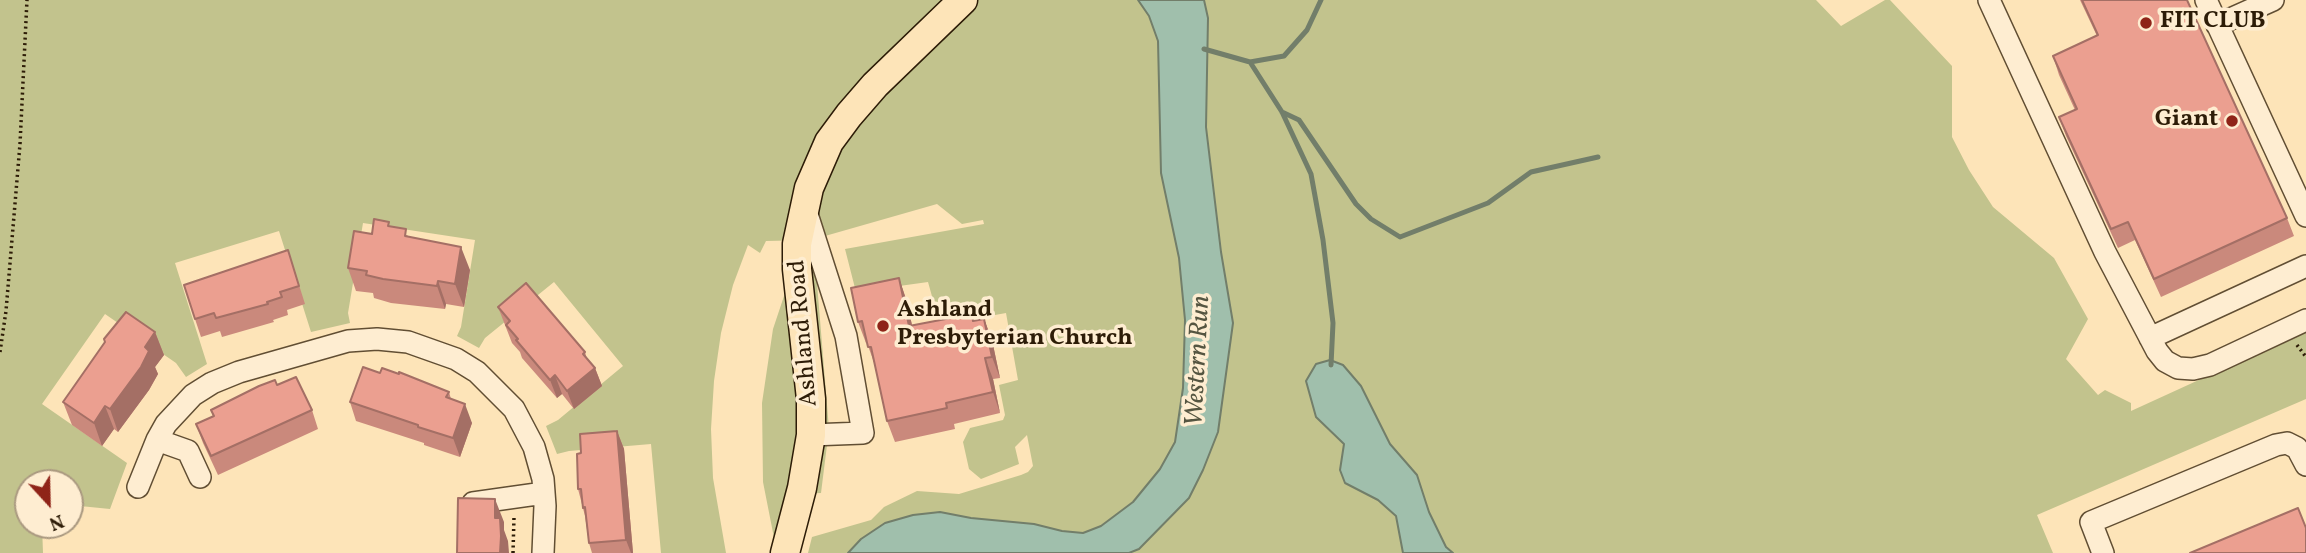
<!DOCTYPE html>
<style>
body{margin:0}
#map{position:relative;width:2306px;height:553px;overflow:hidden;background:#fde4b8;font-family:Vollkorn,serif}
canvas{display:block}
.north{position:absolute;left:14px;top:469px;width:70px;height:70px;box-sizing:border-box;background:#feedd1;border:2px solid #aa9980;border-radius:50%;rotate:158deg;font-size:19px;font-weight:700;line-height:28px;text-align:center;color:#2d1c07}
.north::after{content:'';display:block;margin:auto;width:24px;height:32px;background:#8f2418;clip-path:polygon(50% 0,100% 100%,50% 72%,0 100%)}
</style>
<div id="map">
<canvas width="2306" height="553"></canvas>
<div class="north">N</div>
</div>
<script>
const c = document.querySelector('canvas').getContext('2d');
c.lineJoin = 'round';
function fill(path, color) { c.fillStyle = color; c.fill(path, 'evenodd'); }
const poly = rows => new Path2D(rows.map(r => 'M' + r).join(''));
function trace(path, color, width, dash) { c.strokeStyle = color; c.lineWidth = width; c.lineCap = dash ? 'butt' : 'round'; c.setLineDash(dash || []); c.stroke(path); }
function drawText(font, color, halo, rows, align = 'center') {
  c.font = font + ' Vollkorn,serif'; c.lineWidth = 7; c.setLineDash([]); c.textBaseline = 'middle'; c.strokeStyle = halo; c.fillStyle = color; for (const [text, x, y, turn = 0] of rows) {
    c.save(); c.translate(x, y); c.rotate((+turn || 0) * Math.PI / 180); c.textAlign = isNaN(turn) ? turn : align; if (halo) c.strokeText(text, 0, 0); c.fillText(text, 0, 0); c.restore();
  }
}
fill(poly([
 [0,0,1816,0,1841,26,1885,0,1890,0,1952,66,1952,137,1969,170,1993,207,2054,258,2088,319,2066,359,2098,395,2105,390,2131,403,2131,411,2306,331,2306,399,2037,515,2053,553,808,553,812,537,871,520,884,507,917,491,959,494,1021,475,1028,472,1033,466,1027,435,1015,447,1019,464,981,479,969,469,963,442,970,428,1003,420,1005,415,999,385,1018,380,1006,313,940,325,928,282,856,292,845,249,984,224,983,220,962,224,937,204,811,240,766,241,760,253,748,245,733,285,721,333,714,381,711,429,713,478,726,553,661,553,651,444,569,451,557,454,546,426,558,420,623,366,554,282,485,338,479,348,457,336,461,327,475,240,363,223,348,313,350,323,311,332,279,231,175,263,207,364,186,377,176,363,105,314,42,404,127,463,110,509,70,505,70,483,28,483,28,525,42,525,43,553,0,553],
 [798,254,815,259,829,429,821,493,796,494,777,553,763,482,762,403,773,329]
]), '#c2c38d');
const water = poly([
 [1138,0,1204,0,1208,18,1206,127,1221,252,1233,323,1218,432,1203,470,1189,498,1139,549,1129,553,848,553,861,539,885,523,913,515,940,512,971,518,1034,524,1062,531,1083,533,1101,526,1133,502,1160,469,1175,442,1183,388,1185,320,1179,258,1161,173,1158,41,1149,16,1138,0],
 [1330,360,1343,365,1361,386,1390,444,1417,475,1429,512,1446,547,1453,553,1403,553,1396,516,1378,500,1345,483,1340,470,1344,444,1316,417,1306,381,1316,364,1330,360]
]);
fill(water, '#a0bfac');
trace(water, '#727e6a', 2);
trace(poly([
 [1204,49,1250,62,1282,112,1311,174,1323,240,1333,323,1331,365],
 [1250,62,1284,56,1307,30,1321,0],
 [1282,112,1299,120,1356,204,1371,219,1400,237,1488,203,1531,172,1598,157]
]), '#727e6a', 5);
const minor = poly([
 [1989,0,2105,252,2157,351,2165,361,2178,368,2193,369,2210,365,2306,320],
 [2206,0,2306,216],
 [2217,25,2273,0],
 [805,208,846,336,863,433,811,435],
 [2150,338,2306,266],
 [157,440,188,451,200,477],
 [138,487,157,440,166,424,193,395,212,383,239,372,348,341,377,339,408,342,456,359,477,372,514,409,534,447,543,479,545,506,543,553],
 [473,503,544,493],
 [2103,553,2091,522,2276,445,2287,443,2297,448,2306,465]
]);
const major = poly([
 [785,553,802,488,811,435,811,399,797,269,797,244,809,188,829,142,849,115,875,85,963,0]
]);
trace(minor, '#614e33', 24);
trace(major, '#2d1c07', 31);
trace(poly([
 [2297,345,2306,357],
 [0,352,6,311,20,144,27,0],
 [513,553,514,517]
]), '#2d1c07', 3.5, [2, 3.5]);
trace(minor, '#feedd1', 21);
trace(major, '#fde4b8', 28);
fill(poly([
 [2080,0,2187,0,2287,218,2294,236,2161,297,2135,240,2118,248,2066,136,2059,117,2075,110,2059,75,2053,56,2097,36],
 [390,226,470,270,464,307,446,304,445,309,391,303,374,298,373,293,356,291,348,268,372,234],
 [288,250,305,304,287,310,288,315,273,320,274,322,222,337,220,331,201,337,195,319],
 [899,278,906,299,912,325,974,321,984,319,992,340,1000,378,993,379,1000,413,954,424,955,429,895,442,887,421,876,368,867,343,866,343,858,322],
 [498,307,585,352,587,359,595,368,602,386,574,409,562,394,557,398,522,358,520,352,512,343],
 [155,332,164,355,155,367,158,374,149,390,118,432,114,429,102,446,72,425,63,402],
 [380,373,399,374,449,392,451,399,472,423,460,457,424,445,424,443,356,421,350,402],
 [277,385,312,410,318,429,218,475,203,443,196,424,213,416,211,410],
 [617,431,624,449,633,553,592,553,589,543,585,516,578,489]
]), '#ca897c');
fill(poly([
 [461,247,470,270,464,307,455,284],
 [899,278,906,299,917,347,909,326],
 [438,281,446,304,445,309,437,286],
 [984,319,992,340,1000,378,992,357],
 [155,332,164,355,155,367,158,374,149,390,118,432,110,409,145,347],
 [985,358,993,379,1000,413,993,392],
 [595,368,602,386,574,409,567,391],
 [555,375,562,394,557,398,550,380],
 [465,404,472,423,460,457,453,438],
 [105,406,114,429,102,446,94,423],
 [617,431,624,449,633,553,631,553,626,540],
 [495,499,504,522,504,530,508,541,509,553,500,553,495,518]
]), '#a46f65');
const building = poly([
 [2082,0,2187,0,2287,218,2154,279,2128,222,2111,229,2059,117,2077,109,2053,56,2098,35,2082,0],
 [374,219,389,222,388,226,406,229,405,236,461,247,455,284,438,281,437,286,383,279,366,275,367,271,348,268,354,231,372,234,374,219],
 [288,250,299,286,280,292,282,297,267,302,268,304,216,318,214,313,195,319,184,285,288,250],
 [899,278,909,326,972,314,973,321,984,319,992,357,985,358,993,392,946,403,947,408,887,421,871,347,868,347,862,321,858,322,851,288,899,278],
 [526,283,585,352,583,354,595,368,567,391,555,375,550,380,516,340,518,339,506,325,510,321,498,307,526,283],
 [126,312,155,332,145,347,149,351,141,367,110,409,105,406,94,423,63,402,105,342,104,339,126,312],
 [363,367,380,373,382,368,399,374,399,372,449,392,446,397,465,404,453,438,418,427,418,425,350,402,363,367],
 [296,377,312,410,211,456,196,424,214,416,211,410,259,386,275,380,277,385,296,377],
 [617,431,626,540,589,543,585,507,583,508,581,489,578,489,577,454,581,453,580,434,617,431],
 [458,498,495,499,495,518,500,518,501,536,500,553,457,553,458,498],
 [2298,508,2306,528,2306,553,2190,553,2298,508]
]);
fill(building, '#eb9f90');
trace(building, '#a46f65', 2);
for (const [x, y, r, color] of [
 [2146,23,7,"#8f2418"],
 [2232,121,7,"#8f2418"],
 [883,326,7,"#8f2418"]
]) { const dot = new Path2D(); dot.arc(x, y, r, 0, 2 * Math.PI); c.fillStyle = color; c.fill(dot); trace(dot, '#feedd1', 2.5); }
drawText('bold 24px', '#2d1c07', '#feedd1', [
 ["FIT CLUB",2160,23],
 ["Giant",2218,121,"right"],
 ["Ashland",897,312],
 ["Presbyterian Church",897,340]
], 'left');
drawText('24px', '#2d1c07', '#feedd1', [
 ["Ashland Road",805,333,-95]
]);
drawText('italic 26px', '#555541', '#feedd1', [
 ["Western Run",1200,361,-87]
]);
</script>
